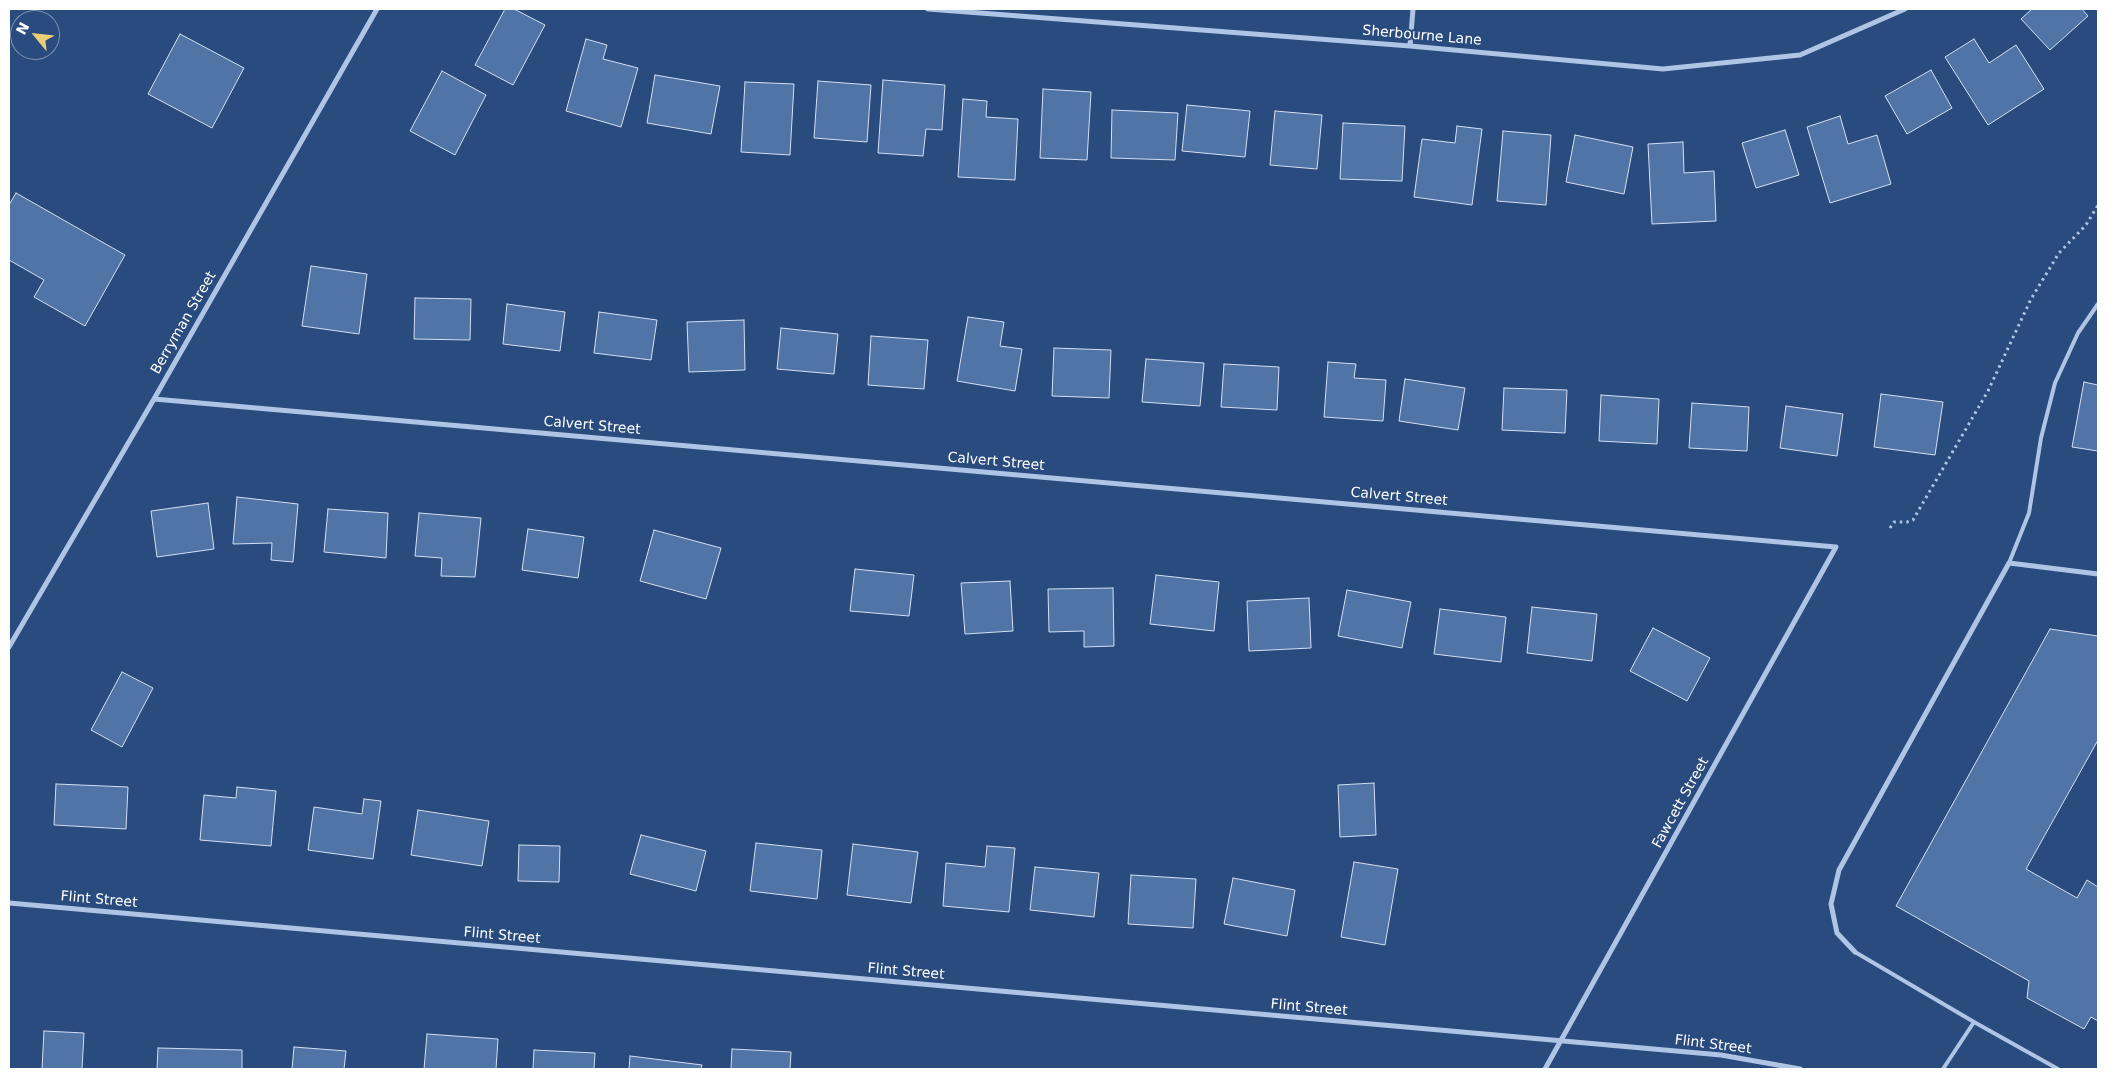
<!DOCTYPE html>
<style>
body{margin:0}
#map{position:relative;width:2107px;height:1078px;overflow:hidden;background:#294b7e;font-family:"DejaVu Sans",sans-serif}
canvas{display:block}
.frame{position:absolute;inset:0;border:10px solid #fff;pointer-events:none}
.north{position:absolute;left:10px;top:10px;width:50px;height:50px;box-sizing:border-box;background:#294b7e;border:1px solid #7f93b2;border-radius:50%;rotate:298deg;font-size:14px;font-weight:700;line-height:20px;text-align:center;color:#fff}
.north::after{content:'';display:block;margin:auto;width:18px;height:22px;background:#ebcd76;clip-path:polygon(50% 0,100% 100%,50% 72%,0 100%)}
</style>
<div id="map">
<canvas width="2107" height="1078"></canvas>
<div class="frame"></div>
<div class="north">N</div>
</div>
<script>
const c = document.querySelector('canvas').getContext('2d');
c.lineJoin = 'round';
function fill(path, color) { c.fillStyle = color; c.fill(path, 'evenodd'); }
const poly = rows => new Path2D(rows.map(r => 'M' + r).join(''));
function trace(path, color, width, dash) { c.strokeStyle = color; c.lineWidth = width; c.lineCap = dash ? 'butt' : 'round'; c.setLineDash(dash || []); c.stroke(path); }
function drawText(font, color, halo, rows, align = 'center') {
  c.font = font + ' "DejaVu Sans",sans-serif'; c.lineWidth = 4; c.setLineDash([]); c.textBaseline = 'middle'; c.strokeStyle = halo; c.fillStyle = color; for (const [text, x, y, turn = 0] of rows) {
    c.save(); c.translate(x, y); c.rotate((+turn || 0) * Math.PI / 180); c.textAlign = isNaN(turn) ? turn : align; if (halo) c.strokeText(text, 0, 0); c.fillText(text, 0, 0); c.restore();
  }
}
const building = poly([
 [505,9,514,9,545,25,513,85,475,65,505,9],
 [2032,9,2082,9,2088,16,2050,50,2021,19,2032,9],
 [180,34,244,68,212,128,148,94,180,34],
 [586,39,607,45,603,59,638,68,621,127,566,111,586,39],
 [1974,39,1989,63,2016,45,2044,89,1988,125,1945,57,1974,39],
 [1931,70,1952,108,1907,134,1885,96,1931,70],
 [442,71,486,95,455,155,410,131,442,71],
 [655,75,720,86,711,134,647,123,655,75],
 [883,80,945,85,942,130,926,129,923,156,878,153,883,80],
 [818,81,871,85,867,142,814,138,818,81],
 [745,82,794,84,790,155,741,152,745,82],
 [1043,89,1091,92,1087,160,1040,158,1043,89],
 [963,99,987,101,986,117,1018,119,1015,180,958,177,963,99],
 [1187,105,1250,111,1245,157,1182,151,1187,105],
 [1112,110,1178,113,1175,160,1111,158,1112,110],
 [1275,111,1322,115,1317,169,1270,165,1275,111],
 [1840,116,1848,144,1877,135,1891,184,1830,203,1807,127,1840,116],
 [1343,123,1405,126,1402,181,1340,179,1343,123],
 [1457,126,1482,129,1472,205,1414,197,1422,139,1455,143,1457,126],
 [1785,130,1799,175,1756,188,1742,143,1785,130],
 [1503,131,1551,135,1546,205,1497,201,1503,131],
 [1575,135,1633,147,1624,194,1566,182,1575,135],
 [1683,142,1684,173,1714,171,1716,221,1652,224,1648,144,1683,142],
 [16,193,125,255,85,326,34,297,44,280,9,260,9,205,16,193],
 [311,266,367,274,359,334,302,326,311,266],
 [415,298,471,299,470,340,414,339,415,298],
 [507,304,565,312,560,351,503,344,507,304],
 [599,312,657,320,651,360,594,353,599,312],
 [968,317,1004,322,1000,346,1022,349,1015,391,957,381,968,317],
 [744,320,745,370,689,372,687,322,744,320],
 [781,328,838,334,834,374,777,369,781,328],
 [871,336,928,340,924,389,868,385,871,336],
 [1054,348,1111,350,1109,398,1052,396,1054,348],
 [1146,359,1204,363,1200,406,1142,402,1146,359],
 [1328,362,1356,364,1354,378,1386,380,1383,421,1324,417,1328,362],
 [1224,364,1279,367,1277,410,1221,407,1224,364],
 [1405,379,1465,388,1458,430,1399,421,1405,379],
 [2084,382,2098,385,2098,451,2072,447,2084,382],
 [1504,388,1567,390,1565,433,1502,430,1504,388],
 [1881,394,1943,402,1935,455,1874,447,1881,394],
 [1601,395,1659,399,1657,444,1599,441,1601,395],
 [1692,403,1749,407,1747,451,1689,448,1692,403],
 [1786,406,1843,414,1837,456,1780,448,1786,406],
 [237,497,298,504,293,562,271,560,272,543,233,544,237,497],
 [208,503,214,549,157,557,151,511,208,503],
 [328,509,388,513,386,558,324,552,328,509],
 [419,513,481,518,475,577,441,576,442,558,415,556,419,513],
 [528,529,584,537,578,578,522,570,528,529],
 [654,530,721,548,706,599,640,581,654,530],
 [855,569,914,575,909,616,850,611,855,569],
 [1156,575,1219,582,1214,631,1150,624,1156,575],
 [1010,581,1013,631,965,634,961,583,1010,581],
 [1113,588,1114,646,1084,647,1084,631,1049,632,1048,589,1113,588],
 [1347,590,1411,602,1402,648,1338,636,1347,590],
 [1309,598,1311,648,1249,651,1247,601,1309,598],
 [1532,607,1597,614,1592,661,1527,653,1532,607],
 [1440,609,1506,617,1501,662,1434,654,1440,609],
 [1653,628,1710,658,1687,701,1630,671,1653,628],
 [2050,629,2098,636,2098,740,2026,869,2077,898,2087,880,2098,887,2098,1021,2091,1017,2084,1029,2027,998,2029,981,1896,906,2050,629],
 [122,672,153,688,122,747,91,730,122,672],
 [1374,783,1376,835,1340,837,1338,785,1374,783],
 [56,784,128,787,126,829,54,825,56,784],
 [237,787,276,791,271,846,200,840,204,795,236,798,237,787],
 [364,799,381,801,373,859,308,850,314,807,362,814,364,799],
 [418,810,489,821,482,866,411,855,418,810],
 [641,835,706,851,696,891,630,874,641,835],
 [756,843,822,850,817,899,750,891,756,843],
 [853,844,918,852,911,903,847,895,853,844],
 [519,845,560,846,559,882,518,881,519,845],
 [987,846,1015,848,1009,912,943,906,946,863,985,867,987,846],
 [1354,862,1398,869,1385,945,1341,937,1354,862],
 [1035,867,1099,873,1094,917,1030,910,1035,867],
 [1131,875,1196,879,1193,928,1128,924,1131,875],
 [1233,878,1295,890,1287,936,1224,924,1233,878],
 [44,1031,84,1033,82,1069,42,1069,44,1031],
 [427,1034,498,1039,496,1069,424,1069,427,1034],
 [294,1047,346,1051,344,1069,292,1069,294,1047],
 [158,1048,242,1050,242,1069,157,1069,158,1048],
 [732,1049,791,1052,790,1069,731,1069,732,1049],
 [534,1050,595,1053,594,1069,533,1069,534,1050],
 [630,1056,702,1065,701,1069,629,1069,630,1056]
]);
fill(building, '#5174a6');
trace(building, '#d2e0f4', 1);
trace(poly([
 [1890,528,1894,522,1907,522,1913,520,1988,391,2031,299,2059,253,2086,225,2098,205]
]), '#afc5e5', 3, [2.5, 4]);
trace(poly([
 [2009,563,2029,513,2041,438,2055,383,2078,333,2098,304],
 [1855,952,1974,1022],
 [1943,1069,1974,1022,2058,1069]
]), '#afc5e5', 4);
trace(poly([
 [928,9,1410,46,1663,69,1800,55,1905,9],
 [1410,46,1413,9],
 [154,399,1836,547,1545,1069],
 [9,647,154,399,377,9],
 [9,903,1721,1055,1800,1069],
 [1855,952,1837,933,1831,904,1839,870,2009,563,2098,574]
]), '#afc5e5', 5);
drawText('14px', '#fff', '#294b7e', [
 ["Sherbourne Lane",1422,36,5],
 ["Berryman Street",184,323,-60],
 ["Calvert Street",592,426,5],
 ["Calvert Street",996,462,5],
 ["Calvert Street",1399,497,5],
 ["Fawcett Street",1681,803,-61],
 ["Flint Street",99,900,5],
 ["Flint Street",502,936,5],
 ["Flint Street",906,972,5],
 ["Flint Street",1309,1008,5],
 ["Flint Street",1713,1045,7]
]);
</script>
